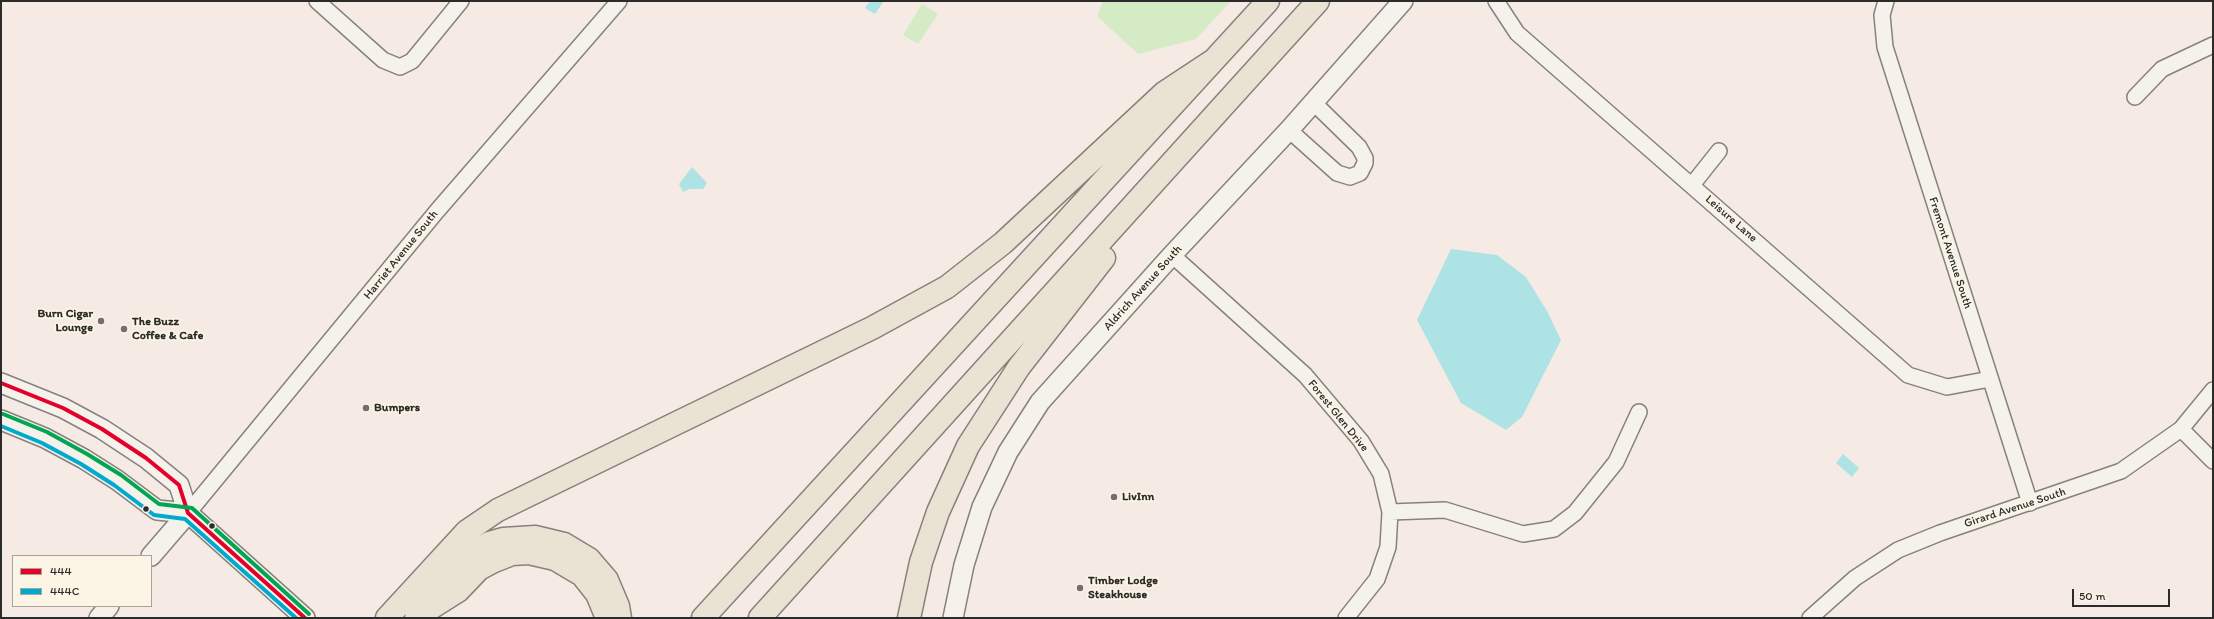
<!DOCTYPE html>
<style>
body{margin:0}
#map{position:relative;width:2214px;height:619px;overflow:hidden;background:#f5ebe4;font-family:Itim,sans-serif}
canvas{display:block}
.frame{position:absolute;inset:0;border:2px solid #2b2b2b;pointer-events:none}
.legend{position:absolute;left:12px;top:555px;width:140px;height:52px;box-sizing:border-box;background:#fcf5e5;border:1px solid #a8a49b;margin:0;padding:5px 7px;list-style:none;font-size:12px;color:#2b2b2b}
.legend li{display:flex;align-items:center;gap:8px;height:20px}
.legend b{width:20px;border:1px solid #a8a49b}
.scale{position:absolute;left:2072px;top:589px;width:98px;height:18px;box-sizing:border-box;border:2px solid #2b2b2b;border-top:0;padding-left:5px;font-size:12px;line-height:14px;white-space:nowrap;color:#2b2b2b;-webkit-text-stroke:3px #fcf5e5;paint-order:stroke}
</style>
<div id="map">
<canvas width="2214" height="619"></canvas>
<div class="frame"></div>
<ul class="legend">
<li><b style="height:5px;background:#e4002b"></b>444</li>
<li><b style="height:5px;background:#00a9ce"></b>444C</li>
</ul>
<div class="scale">50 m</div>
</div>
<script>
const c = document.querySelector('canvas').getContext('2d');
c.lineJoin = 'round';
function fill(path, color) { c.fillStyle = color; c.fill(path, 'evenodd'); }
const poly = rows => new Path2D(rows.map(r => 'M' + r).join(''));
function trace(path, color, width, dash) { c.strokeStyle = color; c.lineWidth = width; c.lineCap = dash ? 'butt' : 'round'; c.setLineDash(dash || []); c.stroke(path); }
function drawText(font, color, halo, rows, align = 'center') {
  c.font = font + ' Itim,sans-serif'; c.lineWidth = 3.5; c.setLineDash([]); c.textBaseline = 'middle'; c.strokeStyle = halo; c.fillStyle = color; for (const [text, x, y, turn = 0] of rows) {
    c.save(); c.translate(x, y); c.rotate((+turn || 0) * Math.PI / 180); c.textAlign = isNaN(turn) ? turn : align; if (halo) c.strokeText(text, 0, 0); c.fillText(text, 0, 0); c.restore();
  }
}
fill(poly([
 [1103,1,1231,1,1196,39,1138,54,1097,16],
 [922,4,938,14,918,44,903,35]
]), '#d4ebc5');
fill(poly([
 [870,1,884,1,875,14,865,8],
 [692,167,707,183,703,189,689,189,683,192,679,184],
 [1451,249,1497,255,1526,277,1547,311,1561,340,1522,417,1506,430,1461,403,1417,320],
 [1843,454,1859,468,1852,477,1836,463]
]), '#ade3e5');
const minor = poly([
 [317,1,383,60,400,67,412,61,461,1],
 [1496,1,1517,33,1908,375,1947,387,1990,379],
 [1886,1,1882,15,1885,47,2030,503],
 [2135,97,2162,69,2213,45],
 [1289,130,1337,173,1350,177,1360,173,1365,163,1365,158,1359,147,1314,103],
 [1692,185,1719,151],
 [1172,255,1305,375,1361,441,1381,474,1390,512,1388,547,1377,579,1346,618],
 [2181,429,2213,461],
 [1390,512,1445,510,1523,534,1554,529,1575,513,1616,462,1639,412],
 [188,513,437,211,619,1],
 [1810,618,1855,578,1898,550,1940,533,2121,471,2181,429,2213,390]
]);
const tertiary = poly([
 [1,383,63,408,102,429,146,458,179,485,188,513,305,618],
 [1,420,45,438,84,459,117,480,157,510,188,513],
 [151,556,188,513],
 [99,618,109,606],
 [953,618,964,565,982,507,1008,452,1040,402,1172,255,1289,130,1403,1]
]);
const motorway = poly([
 [431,608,458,591,479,569,492,562,512,554,529,553,555,559,582,575,597,594,607,618],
 [387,618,467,531,498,510,872,328,947,287,1003,243,1164,93,1214,60],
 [416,618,439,588,465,559,477,550,489,543,503,539,535,537,564,544,589,559,607,580,618,606,620,618],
 [703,618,1268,1],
 [760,618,1318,1],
 [909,618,921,562,938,512,968,446,1019,367,1104,258]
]);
trace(minor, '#86817e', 18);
trace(tertiary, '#86817e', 22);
trace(motorway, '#86817e', 25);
trace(minor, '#f5f1eb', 15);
trace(tertiary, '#f5f1eb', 19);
trace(motorway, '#eae3d4', 22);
trace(poly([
 [1,383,63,408,102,429,146,458,179,485,188,513,305,618]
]), '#e4002b', 4);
trace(poly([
 [1,426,42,443,81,464,114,485,154,515,185,519,296,618]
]), '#00a9ce', 4);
trace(poly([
 [3,414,47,432,87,454,121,475,159,504,192,508,309,614]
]), '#00a651', 4);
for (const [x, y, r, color] of [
 [101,321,4,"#726e6c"],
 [124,329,4,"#726e6c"],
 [366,408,4,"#726e6c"],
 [1114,497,4,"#726e6c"],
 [146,509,3.5,"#2b2b2b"],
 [212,526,3.5,"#2b2b2b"],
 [1080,588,4,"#726e6c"]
]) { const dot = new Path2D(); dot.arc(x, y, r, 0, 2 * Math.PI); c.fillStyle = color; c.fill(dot); trace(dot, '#fcf5e5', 1.5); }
drawText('12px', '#2b2b2b', '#fcf5e5', [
 ["Leisure Lane",1731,219,41],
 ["Fremont Avenue South",1950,253,72],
 ["Harriet Avenue South",401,255,-51],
 ["Aldrich Avenue South",1143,288,-48],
 ["Forest Glen Drive",1338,416,51],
 ["Girard Avenue South",2015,508,-18]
]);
drawText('bold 12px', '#2b2b2b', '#fcf5e5', [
 ["Burn Cigar",93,314,"right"],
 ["Lounge",93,328,"right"],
 ["The Buzz",132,322],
 ["Coffee & Cafe",132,336],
 ["Bumpers",374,408],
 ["LivInn",1122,497],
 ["Timber Lodge",1088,581],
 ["Steakhouse",1088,595]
], 'left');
</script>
